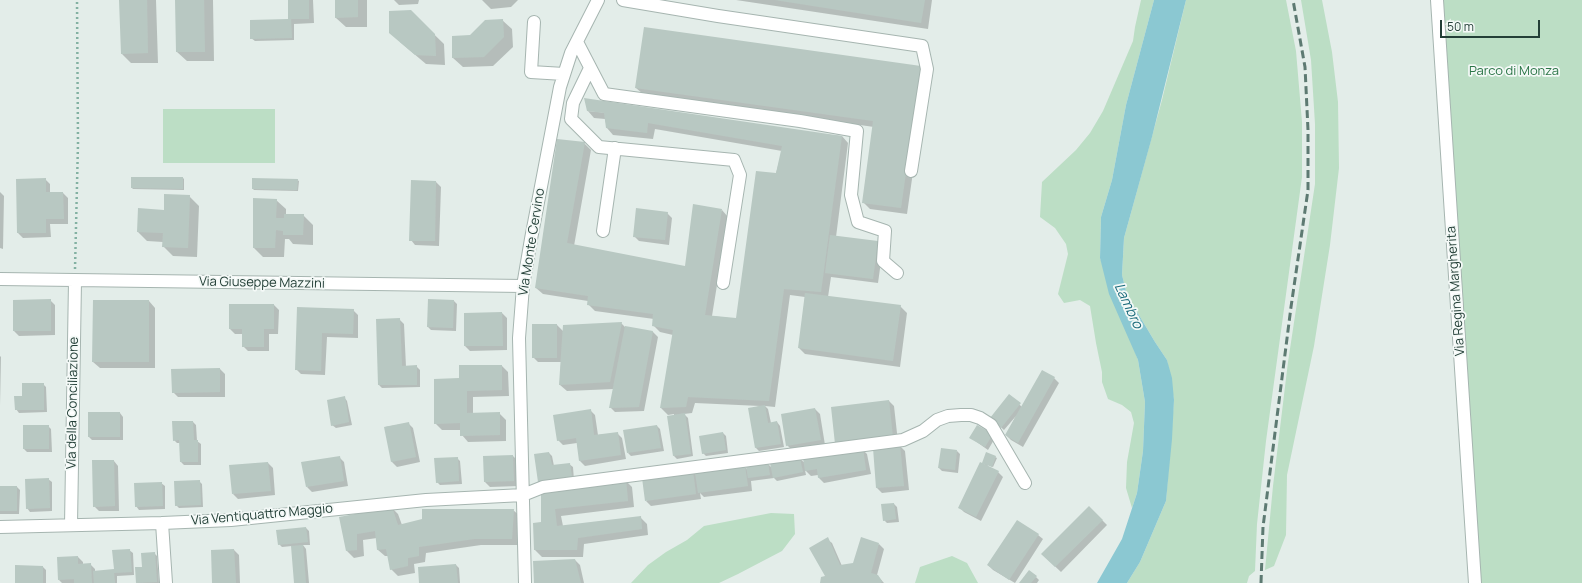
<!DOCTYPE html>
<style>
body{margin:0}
#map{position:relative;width:1582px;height:583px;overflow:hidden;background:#e3ede9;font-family:Manrope,sans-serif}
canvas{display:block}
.scale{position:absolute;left:1440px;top:20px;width:100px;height:18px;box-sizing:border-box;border:2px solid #233f37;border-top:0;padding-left:5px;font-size:12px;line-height:14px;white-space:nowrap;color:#233f37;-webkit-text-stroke:3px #f4f9f7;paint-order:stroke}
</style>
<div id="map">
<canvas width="1582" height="583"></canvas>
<div class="scale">50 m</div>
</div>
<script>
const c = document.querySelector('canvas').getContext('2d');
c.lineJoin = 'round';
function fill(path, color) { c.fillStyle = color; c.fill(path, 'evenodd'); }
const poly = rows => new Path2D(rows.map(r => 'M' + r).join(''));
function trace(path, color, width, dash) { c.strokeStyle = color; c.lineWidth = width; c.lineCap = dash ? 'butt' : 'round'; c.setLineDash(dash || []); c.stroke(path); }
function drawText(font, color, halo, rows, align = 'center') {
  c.font = font + ' Manrope,sans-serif'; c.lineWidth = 3.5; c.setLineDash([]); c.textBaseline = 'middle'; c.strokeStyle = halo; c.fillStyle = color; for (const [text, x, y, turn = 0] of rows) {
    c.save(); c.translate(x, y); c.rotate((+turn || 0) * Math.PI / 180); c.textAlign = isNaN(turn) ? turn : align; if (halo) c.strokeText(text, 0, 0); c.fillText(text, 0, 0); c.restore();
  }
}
fill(poly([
 [1141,0,1154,0,1126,105,1112,180,1101,217,1100,258,1138,360,1145,402,1143,451,1137,493,1132,508,1126,488,1127,462,1134,423,1131,412,1122,405,1108,399,1102,382,1102,372,1096,343,1090,306,1080,300,1064,303,1058,294,1068,254,1066,244,1055,228,1040,217,1042,182,1076,150,1090,133,1103,111,1133,41,1135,27],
 [1186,0,1286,0,1296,51,1302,122,1302,177,1266,441,1257,524,1255,571,1249,576,1247,583,1127,583,1140,562,1166,501,1174,400,1167,360,1155,342,1127,295,1122,275,1124,238,1162,100],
 [1301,0,1322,0,1332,52,1338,102,1339,168,1330,245,1314,346,1287,475,1286,535,1274,566,1265,570,1273,486,1288,362,1315,184,1315,124,1311,60],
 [1442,0,1582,0,1582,583,1481,583],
 [163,109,275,109,275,163,163,163],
 [771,513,794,514,795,534,782,551,738,574,719,583,631,583,648,565,666,552,687,540,704,526],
 [952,556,967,563,978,583,915,583,920,567]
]), '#bcdec5');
fill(poly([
 [1154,0,1186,0,1152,137,1124,238,1122,275,1127,295,1155,342,1167,360,1172,378,1174,400,1172,439,1166,501,1140,562,1127,583,1097,583,1122,539,1137,493,1143,451,1145,402,1138,360,1109,294,1100,258,1101,217,1112,180,1126,105]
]), '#8bc8d2');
fill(poly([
 [120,0,156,0,158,63,131,63,122,54],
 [176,0,213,0,214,61,187,61,177,52],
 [289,0,313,0,314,23,294,24,294,40,255,41,251,38,289,20],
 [336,0,367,0,367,27,346,27,336,18],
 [394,0,419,0,418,4,399,5],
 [482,0,518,0,511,7,491,9],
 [736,0,932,0,928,29],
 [410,11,444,44,445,65,426,64,400,42],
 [502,20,512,29,513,47,493,66,463,67,453,58,471,36],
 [921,67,927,74,907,214,870,209,863,202,874,127,643,94,636,88],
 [588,111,842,136,848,143,836,237,878,242,883,247,878,283,831,277,828,297,900,306,907,313,900,367,805,354,799,348,805,297,790,295,775,407,765,406,768,409,771,423,777,422,780,426,784,447,759,451,756,448,749,409,760,406,695,403,692,413,684,414,688,418,693,456,677,459,674,456,674,414,668,415,661,408,673,335,660,332,653,325,654,319,595,311,588,304,588,301,543,294,536,288,584,143,591,150,574,246,686,267,722,210,728,217,712,316,737,319,782,151,655,129,653,139,613,135,607,128,605,119,594,118],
 [183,178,184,179,184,190,133,189,132,188],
 [45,179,50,184,50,193,63,193,68,198,68,224,50,224,51,237,23,238,18,233],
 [297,180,299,181,298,191,254,190,253,189],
 [436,182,441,187,439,246,415,245,411,240],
 [0,192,4,196,3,249,0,248],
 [189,196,199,206,197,257,173,256,163,246,163,242,147,241,138,232,165,211],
 [276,200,286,209,286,215,303,215,313,225,313,245,293,244,289,239,285,239,284,257,263,257,254,248],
 [667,213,672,218,669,245,639,241,634,236],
 [50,300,55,305,55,335,19,336,14,331],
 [149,301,155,308,155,368,100,368,93,362],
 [454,301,457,304,456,331,431,330,428,327],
 [274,305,279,310,278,334,269,334,269,351,248,351,243,346,243,334,235,334,230,329],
 [298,308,353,310,358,315,358,338,327,337,325,375,301,374,296,369],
 [502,313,507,318,507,350,470,351,465,346,465,314],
 [399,319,404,324,406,367,416,366,420,370,420,387,382,388,379,385],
 [621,323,625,327,653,332,658,337,644,411,615,412,610,407,614,389,567,391,560,385,561,362,538,362,533,357,557,325,563,331],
 [0,356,1,357,0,406],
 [502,366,508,372,509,396,473,397,473,414,499,413,506,420,506,441,468,442,462,435,461,430,442,430,435,423,460,379],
 [220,369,225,374,225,397,178,397,173,392],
 [1054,378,1059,383,1023,447,1011,440,1006,435,1016,416,1004,430,994,421,1010,396,1022,407],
 [43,384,46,387,47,412,19,413,16,409,23,397],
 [344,397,347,401,352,425,336,428,332,425],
 [889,401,894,406,898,442,841,449],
 [815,409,820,414,825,445,792,450,787,445],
 [590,410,595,415,598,435,617,433,622,438,626,459,585,466,580,461,577,443,563,445,558,440],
 [120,413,123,417,123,440,92,440,89,437],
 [193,422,196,425,197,441,201,444,201,465,184,465,181,462,180,443,177,443,174,440],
 [408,423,413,428,420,462,397,467,392,462,385,427],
 [48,426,51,429,52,452,27,452,24,449],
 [657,426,660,429,664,451,631,456,628,453],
 [978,426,995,438,988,450,971,438],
 [723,433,726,436,728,453,706,456,703,453],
 [900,446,905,451,909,490,882,493,877,488,874,449],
 [862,449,867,454,871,474,824,483,819,478,818,475,811,476,805,470,806,475,777,481,774,478,751,481,752,491,704,497,700,493,701,499,651,506,646,501,693,472,697,475,745,467,748,470,768,464,772,468,800,459,805,463],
 [957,451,960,454,958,473,942,471,939,468],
 [549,453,552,456,554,466,569,464,573,467,574,480,542,485,539,481],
 [513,456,518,461,519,486,490,487,485,482],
 [339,457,344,462,348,486,312,492,307,487],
 [995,457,997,458,993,467,988,465,987,467,998,472,1003,477,981,521,964,512,959,507,986,466,983,463],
 [457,458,460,461,462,484,440,485,437,482],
 [114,461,118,466,119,511,99,511,94,506],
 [268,463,273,468,275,495,238,499,233,494],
 [48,479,52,482,52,511,30,512,27,508],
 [625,480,632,487,634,507,561,516,563,526,640,517,647,524,648,535,584,544,583,557,542,557,535,550,542,522,542,493],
 [199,481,202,484,203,507,179,508,176,505],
 [161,483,165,486,165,509,139,510,136,506],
 [0,487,17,487,20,490,19,514,0,514],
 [894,504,897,507,899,522,887,523,884,520],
 [1089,507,1107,525,1061,572,1042,554],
 [392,508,398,514,402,525,513,510,520,516,519,545,481,545,426,553,425,562,414,564,415,573,398,576,391,569,388,556,385,556,378,550,377,538,363,540,364,556,354,558,347,551,340,518],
 [306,528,309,531,310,545,303,545,306,549,309,583,295,583,292,546,282,547,279,544],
 [1038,535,1043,539,1015,583,993,570,988,565],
 [827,539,832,543,842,566,854,564,879,544,884,549,877,575,884,583,821,583,827,577],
 [129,550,133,553,134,575,117,576,117,583,62,583,59,580,78,557,83,562,83,565,90,564,95,569,95,572,115,570],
 [234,550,239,555,240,583,213,583],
 [154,553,157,556,159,583,137,583,136,568,143,568],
 [575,560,580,565,584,583,535,583],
 [456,565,459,568,460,583,420,583],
 [43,567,46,570,46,583,16,583],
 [1036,577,1039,580,1037,583,1020,583]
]), '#0003');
fill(poly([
 [119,0,147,0,148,53,121,54],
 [175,0,204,0,205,52,176,52],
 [288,0,309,0,309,19,291,19,292,38,250,39,250,20,288,19],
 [335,0,358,0,358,17,335,18],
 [775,0,925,0,921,23],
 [411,10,435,34,436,56,415,55,389,33,389,11],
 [503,19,504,37,484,57,452,58,452,36,470,35,485,20],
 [644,27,921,66,901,208,862,203,873,121,635,88],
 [584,98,842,136,821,292,784,289,769,401,688,397,686,407,660,408,673,330,652,326,653,314,587,305,588,296,535,288,557,139,585,142,567,243,685,266,693,204,722,209,705,315,736,318,756,171,776,173,782,146,648,123,647,133,606,128,604,113,587,111],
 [131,177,183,177,183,189,131,188],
 [46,178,46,192,63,192,64,219,46,219,46,233,17,233,16,179],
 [252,178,298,179,297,190,252,189],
 [411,180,436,181,435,241,409,241],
 [164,194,190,195,188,248,162,247,163,233,137,232,138,208,164,210],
 [253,198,277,199,276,218,284,218,284,214,304,214,303,235,283,235,283,231,276,230,275,248,253,248],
 [636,208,668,212,665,240,633,237],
 [830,235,878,241,873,279,825,273],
 [805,293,901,305,893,361,798,348],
 [51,299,51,331,13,331,13,300],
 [428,299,454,300,453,328,427,327],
 [93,300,149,300,149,362,92,362],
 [229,304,274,304,274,329,264,329,264,347,242,347,242,329,229,329],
 [297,307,354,309,353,334,322,333,321,371,295,370],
 [502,312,503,346,464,346,464,313],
 [400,318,402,366,417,365,417,385,378,385,376,319],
 [622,322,610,382,559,385,563,325],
 [532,324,557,324,557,358,532,358],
 [625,326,653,331,639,407,609,408],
 [459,365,502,365,502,390,467,391,467,413,500,412,500,435,460,436,460,423,434,424,434,379,459,378],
 [220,368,220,392,172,393,171,369],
 [1042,370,1055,377,1018,443,1005,435],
 [22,383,44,383,44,410,15,410,14,396,22,396],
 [1009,394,1021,403,1001,428,990,418],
 [345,396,349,422,331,426,327,400],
 [889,400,893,438,835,444,831,407],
 [765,405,768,423,777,421,781,444,755,448,748,408],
 [815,408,821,440,786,446,781,414],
 [591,409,594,435,618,432,621,455,579,461,576,438,557,441,553,415],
 [88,412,120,412,120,437,88,437],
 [685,413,691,454,673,456,667,416],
 [172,421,193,421,194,440,198,440,198,462,180,462,179,440,173,441],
 [409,422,416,457,391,462,384,427],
 [23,425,49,425,49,449,23,449],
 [657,425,661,448,627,453,623,430],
 [977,425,993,434,985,447,969,438],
 [723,432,726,450,702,454,699,436],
 [900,445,904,486,876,488,873,448],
 [863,448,866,470,818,478,817,469,805,471,803,458],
 [941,448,957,450,955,470,938,468],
 [549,452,552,465,570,463,572,477,538,482,534,454],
 [986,452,996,456,992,467,982,463],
 [513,455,514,481,484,482,483,456],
 [340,456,344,481,306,487,301,462],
 [458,457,459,481,436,483,434,458],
 [800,458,803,472,773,478,770,463],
 [92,460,114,460,115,506,93,507],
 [268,462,271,491,232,494,229,465],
 [980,462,999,471,976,517,958,508],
 [768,463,770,475,748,478,746,466],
 [745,466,748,486,698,493,695,472],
 [693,471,696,494,645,501,642,478],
 [49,478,50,508,26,509,25,479],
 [626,479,628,501,555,509,557,526,641,516,642,529,578,538,577,550,534,550,533,523,541,522,541,492],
 [200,480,201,505,175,506,174,481],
 [162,482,163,506,135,507,134,483],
 [0,486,17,486,17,511,0,511],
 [894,503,896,519,883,521,881,504],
 [1089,506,1103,520,1055,567,1041,554],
 [392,507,398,525,422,519,422,509,514,509,512,539,474,539,419,547,419,556,408,558,408,566,390,570,386,549,377,550,375,531,357,534,357,550,346,551,339,517],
 [1017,520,1039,534,1009,580,987,565],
 [306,527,308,542,278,545,276,530],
 [828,537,840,565,853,563,861,537,879,543,871,573,878,575,882,581,881,583,820,583,821,577,825,576,809,548],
 [303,545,306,583,294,583,291,546],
 [130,549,132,572,114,573,115,583,94,583,93,571,114,569,112,550],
 [234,549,236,583,212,583,211,550],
 [155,552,157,582,136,583,135,567,142,567,141,553],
 [78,556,78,564,91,563,92,583,74,583,74,579,58,580,57,557],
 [575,559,581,583,534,583,533,561],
 [456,564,458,583,419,583,418,567],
 [15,565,43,566,43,583,15,583],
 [1029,570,1037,576,1031,583,1019,583]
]), '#b8c8c2');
const minor = poly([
 [623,0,718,16,922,46,927,69,911,171],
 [1437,0,1475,583],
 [534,22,531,72,564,74],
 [577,42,604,94,800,121,857,131,851,195,858,222,885,231,883,261,897,273],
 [590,68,573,103,571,119,599,147,734,160,740,175,723,283],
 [603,231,615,148],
 [0,279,523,286],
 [162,523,166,583],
 [71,525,75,281],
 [0,527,162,523,231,520,426,500,523,495,543,487,903,440,923,431,937,420,948,416,961,415,971,415,980,418,991,425,1025,483],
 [525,583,519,338,523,286,531,239,560,87,571,53,598,0]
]);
trace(minor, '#a6b5b0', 14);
trace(poly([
 [75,269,78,143,77,0]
]), '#83b1a2', 2.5, [2, 3]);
trace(minor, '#fff', 12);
trace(poly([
 [1261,583,1263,527,1291,307,1308,190,1308,130,1305,67,1293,0]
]), '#5d7a72', 3, [8, 4]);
drawText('13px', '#2c7648', '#f4f9f7', [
 ["Parco di Monza",1514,71]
]);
drawText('13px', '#233f37', '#f4f9f7', [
 ["Via Monte Cervino",532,242,-81],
 ["Via Giuseppe Mazzini",262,283,1],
 ["Via Regina Margherita",1456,291,-94],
 ["Via della Conciliazione",73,403,-89],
 ["Via Ventiquattro Maggio",262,515,-5]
]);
drawText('italic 14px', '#1c6c7c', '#f4f9f7', [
 ["Lambro",1128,306,65]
]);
</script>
